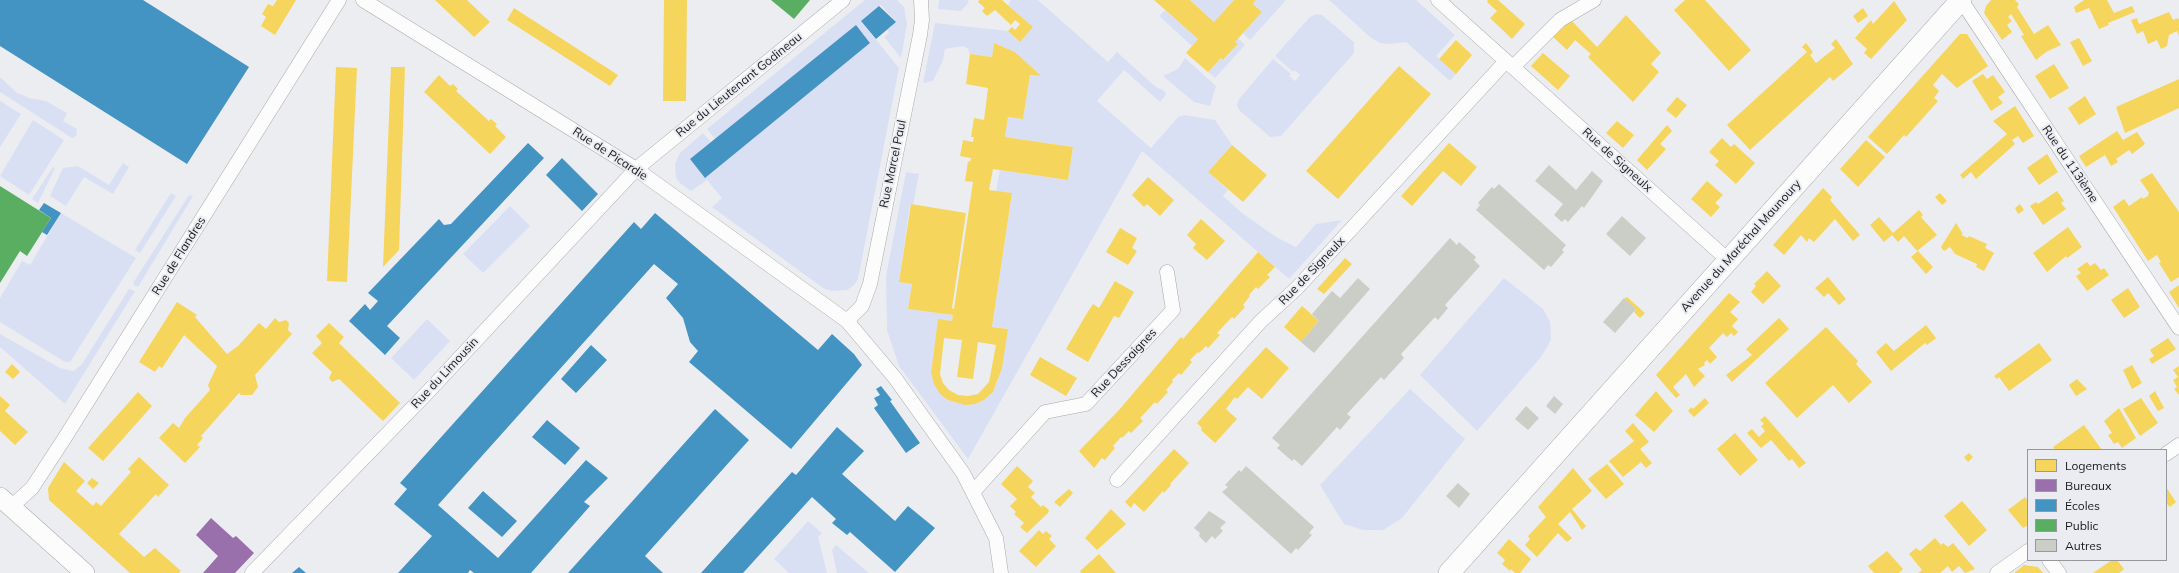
<!DOCTYPE html>
<meta charset="utf-8">
<style>
body{margin:0}
#map{position:relative;width:2179px;height:573px;overflow:hidden;background:#ecedf0;font-family:Mulish,sans-serif}
canvas{display:block}
.legend{position:absolute;left:2027px;top:449px;width:140px;height:112px;box-sizing:border-box;background:#eaecf2;border:1px solid #96989c;margin:0;padding:5px 7px;list-style:none;font-size:12px;color:#18191b}
.legend li{display:flex;align-items:center;gap:8px;height:20px}
.legend b{width:20px;border:1px solid #96989c}
</style>
<div id="map">
<canvas width="2179" height="573"></canvas>
<ul class="legend">
<li><b style="height:11px;background:#f6d55c"></b>Logements</li>
<li><b style="height:11px;background:#9970ab"></b>Bureaux</li>
<li><b style="height:11px;background:#4393c3"></b>Écoles</li>
<li><b style="height:11px;background:#5aae61"></b>Public</li>
<li><b style="height:11px;background:#cacec6"></b>Autres</li>
</ul>
</div>
<script>
const c = document.querySelector('canvas').getContext('2d');
c.lineJoin = 'round';
function fill(path, color) { c.fillStyle = color; c.fill(path, 'evenodd'); }
const poly = rows => new Path2D(rows.map(r => 'M' + r).join(''));
function trace(path, color, width, dash) { c.strokeStyle = color; c.lineWidth = width; c.lineCap = dash ? 'butt' : 'round'; c.setLineDash(dash || []); c.stroke(path); }
function drawText(font, color, halo, rows, align = 'center') {
  c.font = font + ' Mulish,sans-serif'; c.lineWidth = 4; c.setLineDash([]); c.textBaseline = 'middle'; c.strokeStyle = halo; c.fillStyle = color; for (const [text, x, y, turn = 0] of rows) {
    c.save(); c.translate(x, y); c.rotate((+turn || 0) * Math.PI / 180); c.textAlign = isNaN(turn) ? turn : align; if (halo) c.strokeText(text, 0, 0); c.fillText(text, 0, 0); c.restore();
  }
}
fill(poly([
 [865,0,897,0,904,7,907,24,901,58,884,37,889,33,887,30,896,22,881,5,861,21,899,68,858,279,854,285,847,290,832,291,823,288,712,207,722,198,707,180,691,191,680,183,676,178,675,164,680,153,703,133,711,142,690,159,705,177,870,43,856,25,715,139,707,129],
 [939,0,967,0,969,2,961,11,938,9],
 [1011,0,1038,0,1108,62,1117,52,1156,87,1163,90,1166,93,1165,96,1160,102,1124,70,1097,101,1151,148,1178,117,1184,115,1215,120,1232,145,1208,172,1228,190,1223,196,1242,213,1276,237,1296,247,1316,224,1342,220,1289,279,1142,151,968,459,899,366,887,330,886,276,906,172,919,174,913,205,910,205,899,282,912,284,908,309,953,315,952,321,938,320,931,373,948,400,965,404,975,404,984,400,993,392,998,380,1008,329,992,327,1012,194,996,191,1000,170,1068,180,1073,147,1005,137,1008,117,1023,119,1030,75,1040,76,1015,52,994,43,992,57,970,54,968,49,963,46,945,49,943,60,933,81,923,83,935,23,1008,31,1020,42,1032,27,1008,5],
 [1190,0,1234,0,1214,22],
 [1256,0,1286,0,1250,40,1243,33,1262,12,1253,4],
 [1329,0,1416,0,1455,35,1436,56,1456,74,1450,81,1406,42,1389,44,1380,43,1370,37],
 [1165,10,1198,39,1192,46,1159,16],
 [1316,14,1322,15,1354,42,1354,53,1281,136,1270,137,1239,110,1237,105,1239,99,1273,59,1291,74,1289,76,1295,81,1300,75,1294,70,1293,72,1275,56,1310,17],
 [1238,38,1245,45,1215,78,1208,72,1221,58,1224,60,1238,44,1235,42],
 [1185,58,1216,86,1210,106,1194,102,1163,76,1178,69],
 [0,77,16,92,29,98,46,101,67,113,63,121,77,129,76,136,72,138,0,92],
 [0,101,21,114,0,147],
 [33,120,64,140,29,195,0,176],
 [123,163,129,167,113,194,84,177,66,206,50,196,63,168,78,166,109,185],
 [53,167,55,168,38,203,32,199],
 [171,193,176,196,140,253,135,250],
 [189,195,193,196,138,287,134,285,133,283],
 [510,206,530,226,483,273,463,254],
 [61,213,136,258,70,362,65,362,0,322,0,298,22,261,30,265],
 [1504,278,1543,309,1550,322,1551,340,1541,357,1477,431,1420,375],
 [129,289,135,291,65,404,0,347,0,334,60,368,74,371,82,364],
 [427,319,450,341,414,380,391,358],
 [1410,389,1465,439,1402,518,1383,530,1363,530,1344,524,1320,485],
 [808,521,822,533,818,537,827,573,789,573,774,559],
 [836,545,869,573,837,573,832,550]
]), '#dae0f4');
fill(poly([
 [277,0,296,0,275,35,261,26,266,17,262,14,268,4,273,6],
 [435,0,467,0,490,22,474,37],
 [664,0,687,0,686,101,663,101],
 [979,0,1002,0,1033,27,1020,42,1008,31,1012,27,1015,30,1020,24,1015,20,1011,25,995,10,987,16,982,11,985,8,978,2],
 [1154,0,1190,0,1214,22,1234,0,1256,0,1253,4,1262,12,1235,42,1238,44,1223,60,1221,58,1208,72,1186,53,1198,39],
 [1488,0,1498,0,1525,24,1512,39,1490,18,1497,11,1487,2],
 [1685,0,1705,0,1751,50,1729,71,1674,10],
 [1991,0,2015,0,2019,4,2017,7,2034,34,2048,25,2061,45,2046,52,2036,60,2021,36,2024,35,2011,14,2008,17,2012,21,2007,25,2012,32,2002,40,1984,13,1986,6],
 [2084,0,2107,0,2114,13,2132,6,2135,12,2108,23,2109,25,2099,29,2089,8,2076,13,2074,7],
 [1894,1,1907,20,1871,59,1864,53,1867,49,1855,38,1871,20,1873,24],
 [514,8,618,75,610,86,507,20],
 [1863,8,1868,16,1858,23,1853,16],
 [2169,12,2173,20,2178,18,2179,20,2179,36,2177,31,2169,35,2167,46,2161,49,2157,40,2148,44,2143,31,2137,34,2131,20,2137,18,2139,24],
 [1626,15,1661,53,1651,64,1659,72,1633,102,1588,57,1591,54,1575,40,1567,50,1553,37,1571,20,1597,47],
 [1960,34,1967,34,1988,66,1957,88,1942,74,1933,85,1939,91,1934,98,1938,101,1906,137,1904,135,1887,154,1868,137],
 [2079,38,2092,61,2083,66,2070,42],
 [1836,39,1853,64,1833,81,1830,77,1750,150,1727,125,1807,52,1802,47,1806,43,1813,52,1810,55,1816,63,1835,48,1831,44],
 [1456,40,1472,55,1456,74,1439,59],
 [994,43,1015,52,1041,76,1030,75,1023,119,1008,117,1005,137,1073,147,1068,180,993,169,989,190,1012,193,992,327,1008,329,1002,368,993,392,984,400,975,404,965,405,948,400,940,394,934,384,931,373,938,319,952,321,953,315,908,309,912,284,899,282,911,204,966,213,952,308,954,309,973,182,965,181,968,161,970,162,971,158,960,156,963,140,973,142,974,137,971,137,974,118,984,120,988,88,966,84,970,54,992,57],
 [944,338,962,340,957,377,973,379,978,342,996,345,989,382,978,394,968,396,958,395,949,390,943,383,940,374],
 [1543,53,1570,76,1558,90,1531,66],
 [2054,64,2069,88,2050,99,2035,76],
 [1399,66,1431,94,1338,199,1306,171],
 [336,67,357,68,347,282,327,281],
 [391,67,405,67,399,250,383,267],
 [1983,74,1987,79,1993,75,2005,92,1998,97,2003,103,1991,111,1972,81],
 [439,75,450,86,453,84,458,89,456,91,489,121,491,119,497,124,495,126,506,137,490,154,424,92],
 [2179,79,2179,108,2125,133,2116,107],
 [2085,96,2096,114,2079,125,2068,108],
 [1677,97,1687,105,1676,118,1666,110],
 [2015,106,2034,136,2023,143,2018,136,2012,140,2015,144,1976,179,1971,172,1963,179,1960,175,2007,134,1993,121],
 [1617,121,1634,135,1623,148,1606,133],
 [1667,125,1672,131,1660,144,1666,149,1647,170,1637,160],
 [2117,131,2123,140,2137,132,2145,144,2132,154,2129,150,2116,159,2118,162,2111,166,2105,155,2086,167,2079,156],
 [1722,138,1731,147,1734,144,1755,163,1736,184,1715,165,1719,161,1709,152],
 [1866,140,1885,157,1858,187,1840,169],
 [1449,143,1477,167,1461,186,1443,171,1412,206,1401,196],
 [1232,145,1267,175,1243,202,1208,172],
 [2047,154,2058,172,2039,185,2027,168],
 [2152,173,2179,212,2179,277,2171,282,2159,263,2161,262,2157,255,2148,261,2113,207,2124,199,2129,206,2142,197,2143,199,2148,196,2149,193,2140,180],
 [1148,177,1174,200,1160,216,1147,204,1144,207,1132,195],
 [1707,181,1723,195,1715,203,1720,207,1711,217,1691,199],
 [1823,188,1832,197,1830,200,1860,235,1853,241,1835,219,1814,242,1809,238,1807,242,1801,235,1784,255,1773,245],
 [2057,191,2064,201,2061,203,2066,209,2043,225,2030,206,2036,202,2038,204],
 [1940,193,1947,201,1942,205,1935,197],
 [2020,204,2024,210,2018,214,2015,208],
 [1919,210,1923,215,1921,217,1937,235,1917,251,1904,236,1898,242,1892,235,1884,242,1870,225,1879,217,1893,233],
 [1201,219,1225,241,1207,260,1193,248,1196,244,1187,235],
 [1956,223,1963,234,1961,235,1968,238,1969,236,1987,244,1985,248,1994,253,1984,271,1976,267,1977,264,1955,254,1950,247,1944,251,1941,247],
 [2068,227,2082,247,2067,258,2066,256,2047,272,2033,253],
 [1120,228,1137,238,1132,248,1137,251,1128,265,1106,252],
 [1918,251,1933,267,1926,274,1911,257],
 [1258,252,1275,267,1267,275,1270,277,1258,289,1256,287,1249,295,1250,296,1243,305,1245,307,1234,319,1232,317,1217,333,1220,335,1208,348,1206,346,1199,353,1198,352,1190,360,1192,362,1181,375,1179,373,1172,380,1173,382,1166,390,1168,392,1157,404,1155,402,1140,418,1143,421,1131,433,1129,431,1122,438,1121,437,1113,446,1115,448,1105,460,1102,458,1094,468,1079,451,1119,410,1181,337,1183,339],
 [1345,258,1352,264,1324,294,1317,289],
 [2087,262,2090,266,2095,263,2101,270,2104,268,2109,275,2087,291,2076,276,2081,273,2077,269],
 [1767,271,1781,286,1763,304,1751,292,1756,286,1754,284],
 [1828,277,1846,299,1839,305,1828,293,1824,297,1815,288],
 [1115,281,1134,292,1119,318,1114,316,1088,362,1066,349,1087,313,1093,304,1099,308],
 [2179,285,2179,308,2169,292],
 [2128,288,2140,307,2124,318,2111,300],
 [1729,293,1740,302,1730,312,1738,319,1732,326,1738,332,1734,336,1731,333,1727,337,1723,333,1709,348,1717,357,1710,364,1707,360,1704,363,1705,365,1698,369,1705,376,1694,387,1686,374,1673,387,1680,395,1676,398,1656,375],
 [1627,297,1645,313,1640,318,1634,312,1636,309,1624,299],
 [177,302,197,315,195,317,227,354,238,346,259,323,266,329,275,318,279,322,286,320,289,323,288,330,292,334,255,375,258,387,252,395,241,395,239,393,201,436,203,438,197,445,200,447,185,463,159,438,173,423,179,428,185,418,210,390,208,385,217,366,184,335,162,368,159,366,155,372,139,362],
 [1302,306,1319,321,1301,342,1284,327],
 [1779,318,1789,329,1732,382,1726,375,1752,355,1746,349],
 [329,323,344,337,339,343,400,403,383,421,339,379,332,382,329,378,332,372,312,353,322,343,316,336],
 [1926,325,1936,338,1927,345,1925,343,1891,371,1876,352,1886,343,1894,351],
 [1826,327,1858,361,1856,364,1872,382,1849,403,1833,385,1797,418,1765,383],
 [2168,338,2176,349,2152,364,2149,359,2154,356,2150,350],
 [2039,343,2052,360,2009,391,1999,377,1997,379,1994,376],
 [1266,347,1289,368,1262,399,1248,387,1237,399,1235,397,1226,409,1237,419,1215,443,1201,430,1202,428,1197,423],
 [1040,357,1077,378,1066,396,1030,375],
 [12,364,20,372,13,379,5,372],
 [2132,365,2142,383,2132,389,2123,370],
 [2179,366,2179,395,2174,389,2177,387,2173,380,2178,377,2173,370],
 [2077,379,2087,389,2076,396,2069,385],
 [1656,391,1673,411,1654,432,1635,415],
 [2155,391,2164,408,2158,411,2149,396],
 [138,392,152,406,103,461,88,448],
 [0,396,10,405,5,411,28,432,15,445,0,431],
 [1705,398,1709,403,1694,417,1688,411,1691,407,1693,409],
 [2141,398,2158,423,2140,436,2123,409],
 [2119,408,2136,438,2122,448,2118,442,2114,444,2108,435,2112,433,2104,421],
 [1765,416,1806,463,1799,468,1792,459,1789,461,1771,440,1761,448,1747,433,1752,429,1759,437,1765,431,1761,426,1764,424,1760,420],
 [1633,423,1649,442,1640,449,1652,463,1646,468,1641,462,1623,477,1609,461,1634,441,1625,431],
 [2084,425,2102,450,2055,450,2053,447],
 [1735,433,1758,460,1740,476,1717,449],
 [1174,449,1189,463,1170,484,1171,485,1164,493,1163,491,1144,512,1134,503,1131,508,1125,502],
 [1969,453,1973,457,1968,462,1964,457],
 [139,457,169,485,158,497,156,494,119,534,144,557,155,548,181,571,179,573,130,573,49,500,48,488,64,462,85,481,76,491,93,506,96,502,101,506,131,472,128,469],
 [1607,464,1624,484,1606,499,1588,479],
 [1017,466,1033,481,1028,487,1035,493,1031,497,1041,507,1043,505,1049,510,1048,513,1027,533,1020,527,1024,523,1014,514,1016,512,1010,506,1017,499,1001,484],
 [1573,468,1592,491,1572,509,1586,526,1582,530,1570,512,1558,524,1572,538,1567,542,1558,533,1537,557,1525,545,1530,539,1528,536,1546,517,1538,507],
 [92,478,99,483,93,489,87,483],
 [2166,487,2176,502,2170,507,2166,503],
 [1069,489,1073,493,1060,507,1054,502],
 [2025,497,2028,501,2028,525,2023,528,2008,510],
 [1962,501,1987,530,1969,546,1944,516],
 [1111,509,1126,524,1097,550,1085,538],
 [1039,530,1043,534,1046,531,1052,536,1049,539,1056,546,1036,567,1019,551],
 [1935,538,1941,545,1943,543,1948,547,1953,543,1975,569,1965,573,1959,566,1952,572,1948,566,1940,573,1918,573,1922,570,1909,554,1916,548,1920,551],
 [1509,539,1531,559,1520,573,1515,573,1511,569,1510,571,1502,564,1505,560,1497,553],
 [1887,551,1903,569,1899,573,1874,573,1868,566],
 [1099,554,1116,573,1081,573,1080,571],
 [2112,560,2117,560,2124,569,2119,573,2093,573],
 [2024,565,2038,567,2043,573,2014,573]
]), '#f6d55c');
fill(poly([
 [211,518,233,538,236,536,254,553,235,573,203,573,218,556,196,535]
]), '#9970ab');
fill(poly([
 [0,0,143,0,249,67,187,164,0,46],
 [879,6,896,22,876,39,861,21],
 [856,25,870,43,705,178,690,159],
 [528,143,544,158,387,326,400,338,385,355,349,321,365,304,370,310,378,301,368,293,439,219,444,225,451,224],
 [562,158,598,194,582,211,546,175],
 [44,203,61,213,47,235,42,232,51,218,39,210],
 [655,213,818,350,832,334,854,354,862,365,791,449,689,362,698,351,690,342,683,318,666,298,678,284,654,264,438,505,498,558,586,460,608,478,584,502,590,506,531,573,474,573,470,570,468,573,398,573,432,536,394,504,407,489,400,483,634,222,641,229],
 [591,345,607,360,576,393,561,379],
 [881,386,892,400,890,401,920,443,906,453,874,408,878,405,874,398,880,395,876,389],
 [715,409,749,440,645,556,663,573,568,573],
 [547,420,580,448,565,465,532,437],
 [837,427,864,451,842,474,895,521,908,506,935,528,895,572,850,532,847,535,832,523,836,519,812,497,743,573,701,573,792,472,796,475],
 [483,491,517,521,502,537,468,508],
 [299,567,306,573,292,573]
]), '#4393c3');
fill(poly([
 [771,0,810,0,794,19],
 [0,186,51,218,27,256,20,251,0,283]
]), '#5aae61');
fill(poly([
 [1549,165,1576,190,1592,171,1603,181,1584,208,1582,206,1568,222,1565,219,1562,222,1554,215,1563,204,1535,181],
 [1499,184,1566,245,1562,250,1564,252,1551,267,1548,265,1544,270,1476,210,1480,205,1478,203,1492,187,1494,189],
 [1622,216,1646,238,1630,256,1606,234],
 [1450,238,1457,245,1459,242,1476,257,1474,260,1480,266,1445,305,1448,308,1438,320,1435,317,1401,354,1404,358,1384,380,1381,377,1347,414,1351,417,1340,430,1337,427,1302,466,1294,459,1292,461,1277,448,1280,445,1272,438],
 [1358,278,1370,289,1314,353,1301,342,1319,321,1312,314,1332,291,1340,298],
 [1624,298,1636,309,1615,333,1603,322],
 [1554,396,1563,404,1555,414,1546,406],
 [1526,406,1539,418,1528,430,1515,419],
 [1246,466,1314,527,1309,533,1312,535,1298,550,1296,548,1291,554,1222,492,1228,487,1225,485,1239,470,1241,472],
 [1458,483,1470,494,1459,508,1446,496],
 [1209,511,1226,522,1220,528,1223,531,1215,539,1212,536,1206,543,1199,536,1200,533,1194,528]
]), '#cacec6');
const minor = poly([
 [363,0,636,169,847,321,895,378,963,473,996,538,1001,573],
 [1438,0,1728,260],
 [1961,0,2179,328],
 [1513,67,1560,20,1594,0],
 [847,321,862,306,870,284,920,35,922,20,921,0],
 [2166,454,2179,445],
 [1117,480,1261,321,1297,288,1506,61],
 [973,492,1045,412,1086,404,1173,310,1167,272],
 [11,507,32,488,64,439,339,0],
 [2049,560,2059,573],
 [252,573,425,395,636,169,843,0],
 [1997,573,2028,551]
]);
const secondary = poly([
 [0,497,85,573]
]);
const primary = poly([
 [1449,573,1961,0]
]);
trace(minor, '#a7a8aa', 15);
trace(secondary, '#a7a8aa', 20);
trace(primary, '#a7a8aa', 22);
trace(minor, '#fcfcfd', 14);
trace(secondary, '#fcfcfd', 19);
trace(primary, '#fcfcfd', 21);
drawText('12px', '#18191b', '#eaecf2', [
 ["Rue du Lieutenant Godineau",739,85,-39],
 ["Rue de Picardie",610,154,33],
 ["Rue de Signeulx",1617,160,42],
 ["Rue Marcel Paul",893,164,-78],
 ["Rue du 113ième",2070,164,56],
 ["Avenue du Maréchal Maunoury",1741,246,-48],
 ["Rue de Flandres",179,256,-58],
 ["Rue de Signeulx",1312,271,-46],
 ["Rue Dessaignes",1124,363,-47],
 ["Rue du Limousin",445,373,-47]
]);
</script>
